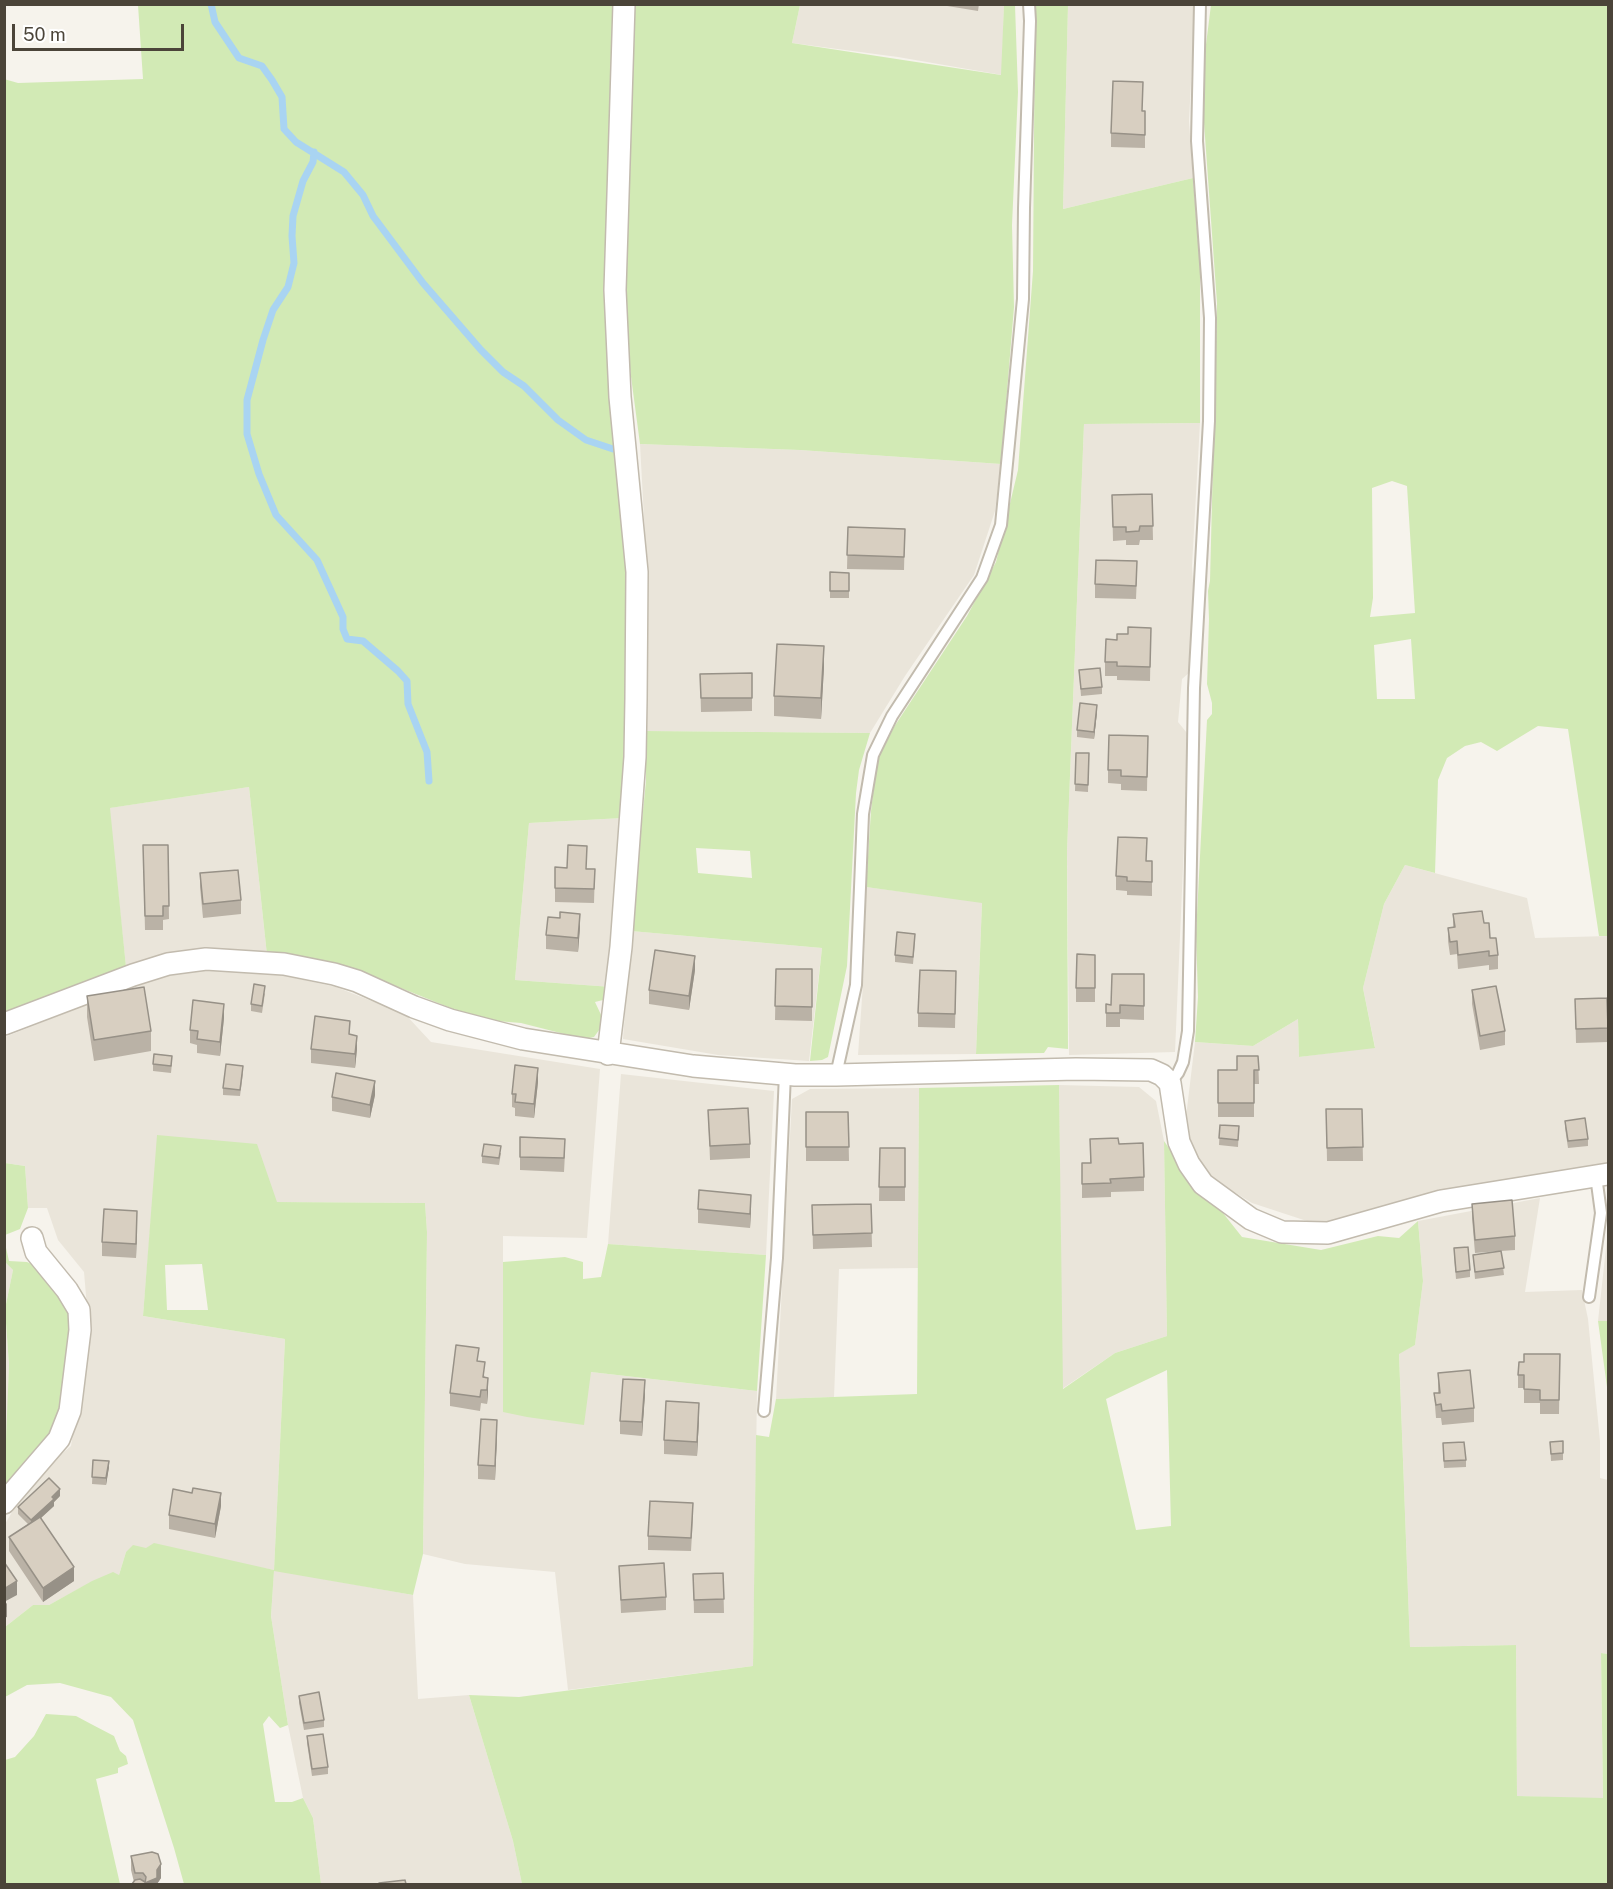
<!DOCTYPE html>
<style>
body{margin:0}
#map{position:relative;width:1613px;height:1889px;overflow:hidden;background:#f6f3ec;font-family:"Public Sans",sans-serif}
canvas{display:block}
.frame{position:absolute;inset:0;border:6px solid #4b4439;pointer-events:none}
.scale{position:absolute;left:12px;top:24px;width:172px;height:27px;box-sizing:border-box;border:3px solid #4b4439;border-top:0;padding-left:8px;font-size:18px;line-height:21px;white-space:nowrap;color:#4b4439;-webkit-text-stroke:4px #fff;paint-order:stroke}
</style>
<div id="map">
<canvas width="1613" height="1889"></canvas>
<div class="frame"></div>
<div class="scale">50 m</div>
</div>
<script>
const c = document.querySelector('canvas').getContext('2d');
c.lineJoin = 'round';
function fill(path, color) { c.fillStyle = color; c.fill(path, 'evenodd'); }
const poly = rows => new Path2D(rows.map(r => 'M' + r).join(''));
function trace(path, color, width, dash) { c.strokeStyle = color; c.lineWidth = width; c.lineCap = dash ? 'butt' : 'round'; c.setLineDash(dash || []); c.stroke(path); }
fill(poly([
 [800,5,1004,5,1002,75,898,57,792,43],
 [1068,5,1195,5,1189,121,1193,178,1063,209],
 [1200,423,1192,566,1194,599,1190,672,1182,679,1178,722,1187,733,1185,821,1175,1052,1069,1055,1067,851,1084,424],
 [640,444,800,450,1001,464,995,511,974,575,905,676,870,733,646,731,648,592],
 [249,787,267,955,126,967,109,808],
 [623,818,612,987,515,980,529,823],
 [1405,865,1527,898,1535,938,1608,936,1608,1167,1319,1225,1252,1203,1218,1182,1196,1160,1186,1139,1185,1125,1195,1042,1253,1046,1298,1019,1299,1057,1375,1047,1363,988,1384,904],
 [866,887,982,902,976,1054,858,1055,864,970],
 [631,931,822,948,809,1061,718,1055,623,1039],
 [215,969,276,974,336,987,405,1014,431,1042,600,1069,587,1238,503,1236,503,1412,591,1372,757,1391,753,1666,568,1690,555,1572,465,1564,423,1554,427,1232,425,1203,277,1202,158,1135,143,1316,285,1339,274,1570,413,1595,418,1699,469,1695,513,1841,522,1884,321,1884,313,1818,303,1798,288,1725,271,1616,274,1570,146,1548,126,1552,119,1575,93,1581,49,1605,33,1605,5,1627,5,1524,21,1497,60,1455,71,1446,89,1331,84,1272,58,1240,47,1208,28,1208,25,1166,5,1163,5,1037,115,993,168,975],
 [621,1074,774,1091,766,1255,608,1244],
 [1059,1085,1139,1087,1156,1101,1164,1141,1167,1336,1115,1353,1062,1389],
 [919,1088,918,1268,839,1269,834,1397,776,1399,792,1099,810,1089],
 [1540,1198,1525,1292,1582,1290,1588,1319,1600,1441,1600,1478,1608,1480,1608,1654,1601,1653,1603,1799,1517,1796,1516,1645,1410,1647,1399,1353,1415,1345,1423,1281,1418,1221],
 [1608,1200,1608,1321,1598,1321,1607,1239],
 [5,1262,13,1270,5,1309,9,1365,7,1442,5,1449]
]), '#eae5da');
fill(poly([
 [1538,4,1608,5,1608,936,1599,936,1568,729,1538,726,1497,751,1481,742,1465,746,1447,758,1438,780,1435,873,1405,865,1384,904,1363,988,1375,1048,1299,1057,1298,1019,1253,1046,1195,1042,1198,997,1196,934,1207,720,1212,714,1212,703,1207,684,1209,619,1208,591,1210,581,1217,303,1203,109,1205,78,1203,68,1211,5],
 [1392,481,1407,486,1415,613,1370,617,1373,598,1372,488],
 [1411,639,1415,699,1377,699,1374,645],
 [138,5,614,5,626,588,627,680,623,818,529,823,515,980,612,987,611,998,595,1002,603,1019,602,1026,594,1037,584,1039,521,1023,497,1021,453,1009,366,974,307,957,267,955,249,787,110,808,126,967,7,1016,4,1008,4,79,18,83,143,79],
 [633,5,800,5,792,43,1001,75,1004,5,1015,5,1018,92,1012,225,1014,307,1001,464,800,450,640,444,628,354,626,264],
 [1035,5,1068,5,1063,209,1193,178,1200,267,1200,423,1084,424,1067,851,1068,1049,1048,1047,1044,1053,976,1054,982,903,866,887,871,811,877,760,894,727,967,616,996,562,1018,470,1033,271],
 [646,731,870,733,859,770,856,793,847,966,828,1057,822,1060,810,1061,822,948,631,931,646,781],
 [696,848,750,851,752,878,698,873],
 [1059,1085,1063,1389,1115,1353,1167,1336,1164,1141,1202,1196,1219,1208,1242,1237,1321,1250,1378,1236,1399,1238,1418,1221,1423,1281,1415,1345,1399,1354,1410,1647,1516,1645,1517,1796,1603,1798,1601,1653,1608,1654,1608,1884,522,1884,513,1841,469,1695,519,1697,753,1666,756,1435,769,1437,776,1399,917,1394,919,1088],
 [1167,1370,1171,1526,1136,1530,1106,1399],
 [157,1135,257,1144,277,1202,425,1203,427,1232,423,1554,413,1595,274,1571,271,1616,288,1725,280,1728,269,1716,263,1724,275,1802,292,1802,303,1798,313,1818,321,1884,184,1884,174,1848,133,1720,111,1697,60,1683,27,1685,5,1697,5,1627,33,1605,49,1605,92,1581,113,1572,119,1575,126,1552,133,1545,146,1548,154,1543,274,1570,285,1339,143,1316],
 [202,1264,208,1310,167,1310,165,1265],
 [5,1163,25,1166,28,1208,20,1229,5,1235],
 [4,1239,9,1261,27,1262,34,1265,72,1311,57,1437,4,1489,9,1365,5,1309,13,1270,5,1262],
 [608,1244,766,1255,757,1391,591,1372,584,1425,527,1417,503,1412,503,1262,565,1257,583,1262,583,1279,601,1277],
 [1598,1321,1608,1321,1608,1409,1607,1387],
 [46,1714,76,1716,91,1724,114,1736,120,1751,126,1756,128,1764,118,1768,118,1773,96,1779,120,1884,5,1884,5,1760,15,1757,34,1736]
]), '#d2eab5');
trace(poly([
 [211,4,215,22,239,58,262,66,272,80,282,97,284,129,296,142,344,172,363,195,373,216,423,283,481,350,503,372,524,386,558,420,586,440,613,449],
 [314,152,313,162,303,181,293,216,292,236,294,263,288,287,273,310,263,340,247,400,247,434,259,474,276,515,317,560,343,617,343,629,347,639,363,641,398,671,407,681,408,704,427,752,429,781]
]), '#a9d4f2', 7);
const lane = poly([
 [836,1075,856,985,863,814,873,755,892,716,982,578,1001,525,1023,299,1024,208,1030,21,1029,4],
 [1170,1083,1178,1073,1183,1062,1188,1031,1194,688,1209,421,1210,318,1197,141,1200,4],
 [1589,1297,1601,1213,1596,1176],
 [764,1411,777,1258,785,1074]
]);
const street = poly([
 [4,1024,133,975,168,964,206,959,284,964,334,974,357,981,414,1007,450,1020,523,1039,693,1066,795,1075,836,1075,1076,1069,1151,1070,1162,1075,1170,1083,1179,1142,1189,1164,1203,1184,1251,1219,1282,1232,1328,1233,1441,1201,1608,1174],
 [608,1054,621,947,635,757,636,699,637,572,620,397,615,290,624,4],
 [4,1503,59,1439,70,1411,80,1330,79,1310,67,1290,36,1252,32,1238]
]);
trace(lane, '#c2bbae', 14);
trace(street, '#c2bbae', 24);
trace(lane, '#fff', 10);
trace(street, '#fff', 21);
fill(poly([
 [935,4,979,4,978,11],
 [1142,111,1145,111,1145,148,1111,147,1111,133],
 [1152,494,1153,540,1140,540,1139,545,1126,545,1126,540,1113,541,1112,495],
 [848,527,905,529,904,570,847,569],
 [830,572,849,573,849,598,830,598],
 [1137,575,1136,599,1095,598,1095,584],
 [1151,628,1150,681,1117,680,1117,676,1105,676,1105,662,1117,640,1128,634],
 [824,667,821,719,774,716,774,696],
 [1079,670,1102,687,1102,694,1081,696],
 [752,673,752,711,701,712,700,674],
 [1097,712,1094,739,1077,737,1077,730],
 [1148,736,1147,791,1121,790,1121,784,1108,783,1108,770],
 [1076,753,1089,753,1088,792,1075,791],
 [143,845,168,845,169,919,163,920,163,930,145,930],
 [1147,861,1152,861,1152,896,1127,895,1127,891,1116,890,1116,876],
 [555,867,595,869,594,903,555,902],
 [200,873,241,900,241,914,203,918,200,887],
 [1453,914,1484,923,1498,955,1498,969,1489,970,1489,965,1458,969,1457,954,1450,955,1448,941,1448,928,1453,927],
 [560,918,580,927,578,952,546,949,546,935],
 [915,941,913,964,895,962,895,955],
 [1095,955,1095,1002,1076,1002,1076,988],
 [776,969,812,969,812,1021,775,1020],
 [695,970,689,1010,649,1004,649,990],
 [1144,974,1144,1020,1120,1019,1120,1027,1106,1027,1106,1004,1111,1005],
 [956,985,955,1028,918,1027,918,1013],
 [1472,990,1505,1031,1505,1045,1480,1050,1472,1004],
 [265,993,262,1013,251,1011,251,1004],
 [87,996,151,1031,151,1051,94,1061,87,1017],
 [1575,999,1608,1028,1608,1042,1576,1043],
 [224,1018,220,1056,197,1053,197,1045,190,1043,190,1030],
 [350,1034,357,1049,355,1068,311,1063,311,1049],
 [1258,1056,1259,1084,1254,1084,1254,1117,1218,1117,1218,1070,1237,1070],
 [172,1063,171,1073,153,1071,153,1064],
 [243,1073,240,1096,223,1095,223,1088],
 [538,1082,534,1118,515,1116,515,1108,512,1107,512,1094],
 [375,1095,370,1118,332,1111,332,1097],
 [1326,1109,1362,1109,1363,1161,1327,1161],
 [708,1110,750,1144,750,1158,710,1160],
 [806,1112,848,1112,849,1161,806,1161],
 [1565,1121,1588,1139,1588,1146,1568,1148,1565,1128],
 [1220,1125,1239,1126,1238,1147,1219,1145],
 [520,1137,565,1153,564,1172,520,1170],
 [1090,1139,1119,1144,1144,1177,1144,1191,1111,1192,1111,1197,1082,1198,1082,1163,1090,1163],
 [880,1148,905,1148,905,1201,879,1201],
 [501,1153,499,1165,482,1163,482,1156],
 [871,1204,872,1247,813,1249,812,1205],
 [1472,1204,1515,1236,1515,1250,1501,1251,1504,1275,1475,1279,1473,1255,1500,1251,1475,1253,1472,1218],
 [698,1209,751,1209,750,1228,698,1223],
 [137,1225,136,1258,102,1256,102,1242],
 [1454,1255,1470,1270,1470,1277,1456,1279],
 [1560,1354,1559,1414,1540,1414,1540,1403,1524,1403,1524,1388,1518,1388,1518,1375,1524,1362],
 [479,1361,485,1378,488,1392,487,1404,481,1403,480,1411,450,1406,450,1393],
 [1438,1373,1474,1408,1474,1422,1442,1425,1441,1418,1436,1418,1434,1393,1438,1393],
 [645,1394,642,1436,620,1434,620,1421],
 [699,1417,697,1456,664,1454,664,1440],
 [497,1434,495,1480,478,1479,478,1465],
 [1563,1441,1563,1460,1551,1461,1550,1442],
 [1443,1450,1466,1460,1466,1467,1444,1468],
 [93,1460,109,1467,106,1485,92,1484],
 [60,1496,54,1502,54,1506,41,1518,74,1581,43,1602,9,1551,9,1537,28,1524,18,1514,18,1507],
 [221,1506,215,1538,169,1529,169,1515],
 [693,1517,691,1551,648,1550,648,1536],
 [619,1566,666,1597,666,1610,621,1613],
 [723,1573,724,1613,694,1613,693,1574],
 [299,1696,324,1720,324,1727,304,1730,299,1703],
 [307,1736,328,1767,328,1774,312,1776,307,1743],
 [131,1856,161,1878,157,1884,134,1882,131,1870]
]), '#bab2a6');
fill(poly([
 [824,646,824,667,821,719,821,698],
 [1097,705,1097,712,1094,739,1094,732],
 [580,914,580,927,578,952,578,938],
 [695,956,695,970,689,1010,689,996],
 [224,1004,224,1018,220,1056,220,1042],
 [357,1036,357,1049,355,1068,355,1054],
 [538,1068,538,1082,534,1118,534,1104],
 [375,1081,375,1095,370,1118,370,1105],
 [751,1195,751,1209,750,1228,750,1214],
 [137,1211,137,1225,136,1258,136,1244],
 [488,1378,488,1392,487,1404,487,1390],
 [645,1380,645,1394,642,1436,642,1422],
 [699,1403,699,1417,697,1456,697,1442],
 [497,1420,497,1434,495,1480,495,1466],
 [109,1461,109,1467,106,1485,106,1478],
 [60,1489,60,1496,54,1502,54,1506,31,1527,31,1520],
 [221,1493,221,1506,215,1538,215,1524],
 [74,1567,74,1581,43,1602,43,1588],
 [17,1581,17,1595,4,1602,4,1589],
 [7,1603,7,1617,4,1618,4,1605],
 [161,1864,161,1878,157,1884,145,1884,145,1883]
]), '#979187');
const building = poly([
 [1113,81,1143,82,1142,111,1145,111,1145,135,1111,133,1113,81],
 [1152,494,1153,526,1140,526,1139,531,1126,532,1126,527,1113,527,1112,495,1152,494],
 [848,527,905,529,904,557,847,555,848,527],
 [1096,560,1137,561,1136,586,1095,584,1096,560],
 [830,572,849,573,849,591,830,591,830,572],
 [1128,627,1151,628,1150,667,1117,666,1117,662,1105,662,1106,639,1117,640,1117,634,1128,634,1128,627],
 [777,644,824,646,821,698,774,696,777,644],
 [1100,668,1102,687,1081,689,1079,670,1100,668],
 [752,673,752,698,701,698,700,674,752,673],
 [1080,703,1097,705,1094,732,1077,730,1080,703],
 [1109,735,1148,736,1147,777,1121,776,1121,770,1108,770,1109,735],
 [1076,753,1089,753,1088,785,1075,784,1076,753],
 [1118,837,1147,838,1146,861,1152,861,1152,882,1127,881,1127,877,1116,876,1118,837],
 [143,845,168,845,169,906,163,906,163,916,145,916,143,845],
 [568,845,587,846,586,869,595,869,594,889,555,888,555,867,567,868,568,845],
 [238,870,241,900,203,904,200,873,238,870],
 [1482,911,1484,923,1489,923,1490,938,1496,938,1498,955,1489,956,1489,951,1458,955,1457,941,1450,942,1448,928,1455,927,1453,914,1482,911],
 [560,912,580,914,578,938,546,935,548,917,560,918,560,912],
 [897,932,915,934,913,957,895,955,897,932],
 [655,950,695,956,689,996,649,990,655,950],
 [1077,954,1095,955,1095,988,1076,988,1077,954],
 [776,969,812,969,812,1007,775,1006,776,969],
 [920,970,956,971,955,1014,918,1013,920,970],
 [1112,974,1144,974,1144,1006,1120,1005,1120,1013,1106,1013,1106,1004,1111,1005,1112,974],
 [254,984,265,986,262,1006,251,1004,254,984],
 [1496,986,1505,1031,1480,1036,1472,990,1496,986],
 [144,987,151,1031,94,1040,87,996,144,987],
 [1607,998,1608,1028,1576,1029,1575,999,1607,998],
 [193,1000,224,1004,220,1042,197,1039,198,1031,190,1030,193,1000],
 [315,1016,350,1021,349,1034,357,1036,355,1054,311,1049,315,1016],
 [154,1054,172,1056,171,1066,153,1064,154,1054],
 [1237,1056,1258,1056,1259,1070,1254,1070,1254,1103,1218,1103,1218,1070,1237,1070,1237,1056],
 [226,1064,243,1066,240,1090,223,1088,226,1064],
 [515,1065,538,1068,534,1104,515,1102,516,1094,512,1094,515,1065],
 [336,1073,375,1081,370,1105,332,1097,336,1073],
 [748,1108,750,1144,710,1146,708,1110,748,1108],
 [1326,1109,1362,1109,1363,1147,1327,1148,1326,1109],
 [806,1112,848,1112,849,1147,806,1147,806,1112],
 [1585,1118,1588,1139,1568,1141,1565,1121,1585,1118],
 [1220,1125,1239,1126,1238,1140,1219,1138,1220,1125],
 [520,1137,565,1139,564,1158,520,1157,520,1137],
 [1118,1138,1119,1144,1143,1143,1144,1177,1110,1179,1111,1183,1082,1184,1082,1163,1091,1163,1090,1139,1118,1138],
 [484,1144,501,1146,499,1158,482,1156,484,1144],
 [880,1148,905,1148,905,1187,879,1187,880,1148],
 [699,1190,751,1195,750,1214,698,1209,699,1190],
 [1512,1200,1515,1236,1475,1240,1472,1204,1512,1200],
 [871,1204,872,1233,813,1235,812,1205,871,1204],
 [104,1209,137,1211,136,1244,102,1242,104,1209],
 [1468,1247,1470,1270,1456,1272,1454,1248,1468,1247],
 [1501,1251,1504,1268,1475,1272,1473,1255,1501,1251],
 [456,1345,479,1348,477,1361,485,1362,483,1377,488,1378,487,1390,481,1390,480,1397,450,1393,456,1345],
 [1524,1354,1560,1354,1559,1400,1540,1400,1540,1390,1524,1389,1524,1375,1518,1375,1519,1362,1524,1362,1524,1354],
 [1470,1370,1474,1408,1442,1411,1441,1404,1436,1405,1434,1393,1440,1393,1438,1373,1470,1370],
 [623,1379,645,1380,642,1422,620,1421,623,1379],
 [666,1401,699,1403,697,1442,664,1440,666,1401],
 [481,1419,497,1420,495,1466,478,1465,481,1419],
 [1563,1441,1563,1453,1551,1454,1550,1442,1563,1441],
 [1464,1442,1466,1460,1444,1461,1443,1443,1464,1442],
 [93,1460,109,1461,106,1478,92,1477,93,1460],
 [49,1478,60,1489,52,1497,54,1499,31,1520,18,1507,49,1478],
 [193,1488,221,1493,215,1524,169,1515,173,1489,192,1493,193,1488],
 [650,1501,693,1503,691,1538,648,1536,650,1501],
 [40,1517,74,1567,43,1588,9,1537,40,1517],
 [4,1562,17,1581,4,1589,4,1562],
 [664,1563,666,1597,621,1600,619,1566,664,1563],
 [723,1573,724,1599,694,1600,693,1574,723,1573],
 [319,1692,324,1720,304,1723,299,1696,319,1692],
 [323,1734,328,1767,312,1769,307,1736,323,1734],
 [152,1852,158,1854,161,1864,157,1870,157,1878,145,1883,146,1877,143,1873,135,1873,131,1856,152,1852],
 [140,1879,145,1882,145,1884,132,1884,135,1880,140,1879],
 [405,1880,406,1884,379,1884,379,1883,405,1880]
]);
fill(building, '#d8cfc1');
trace(building, '#979187', 1.5);
</script>
